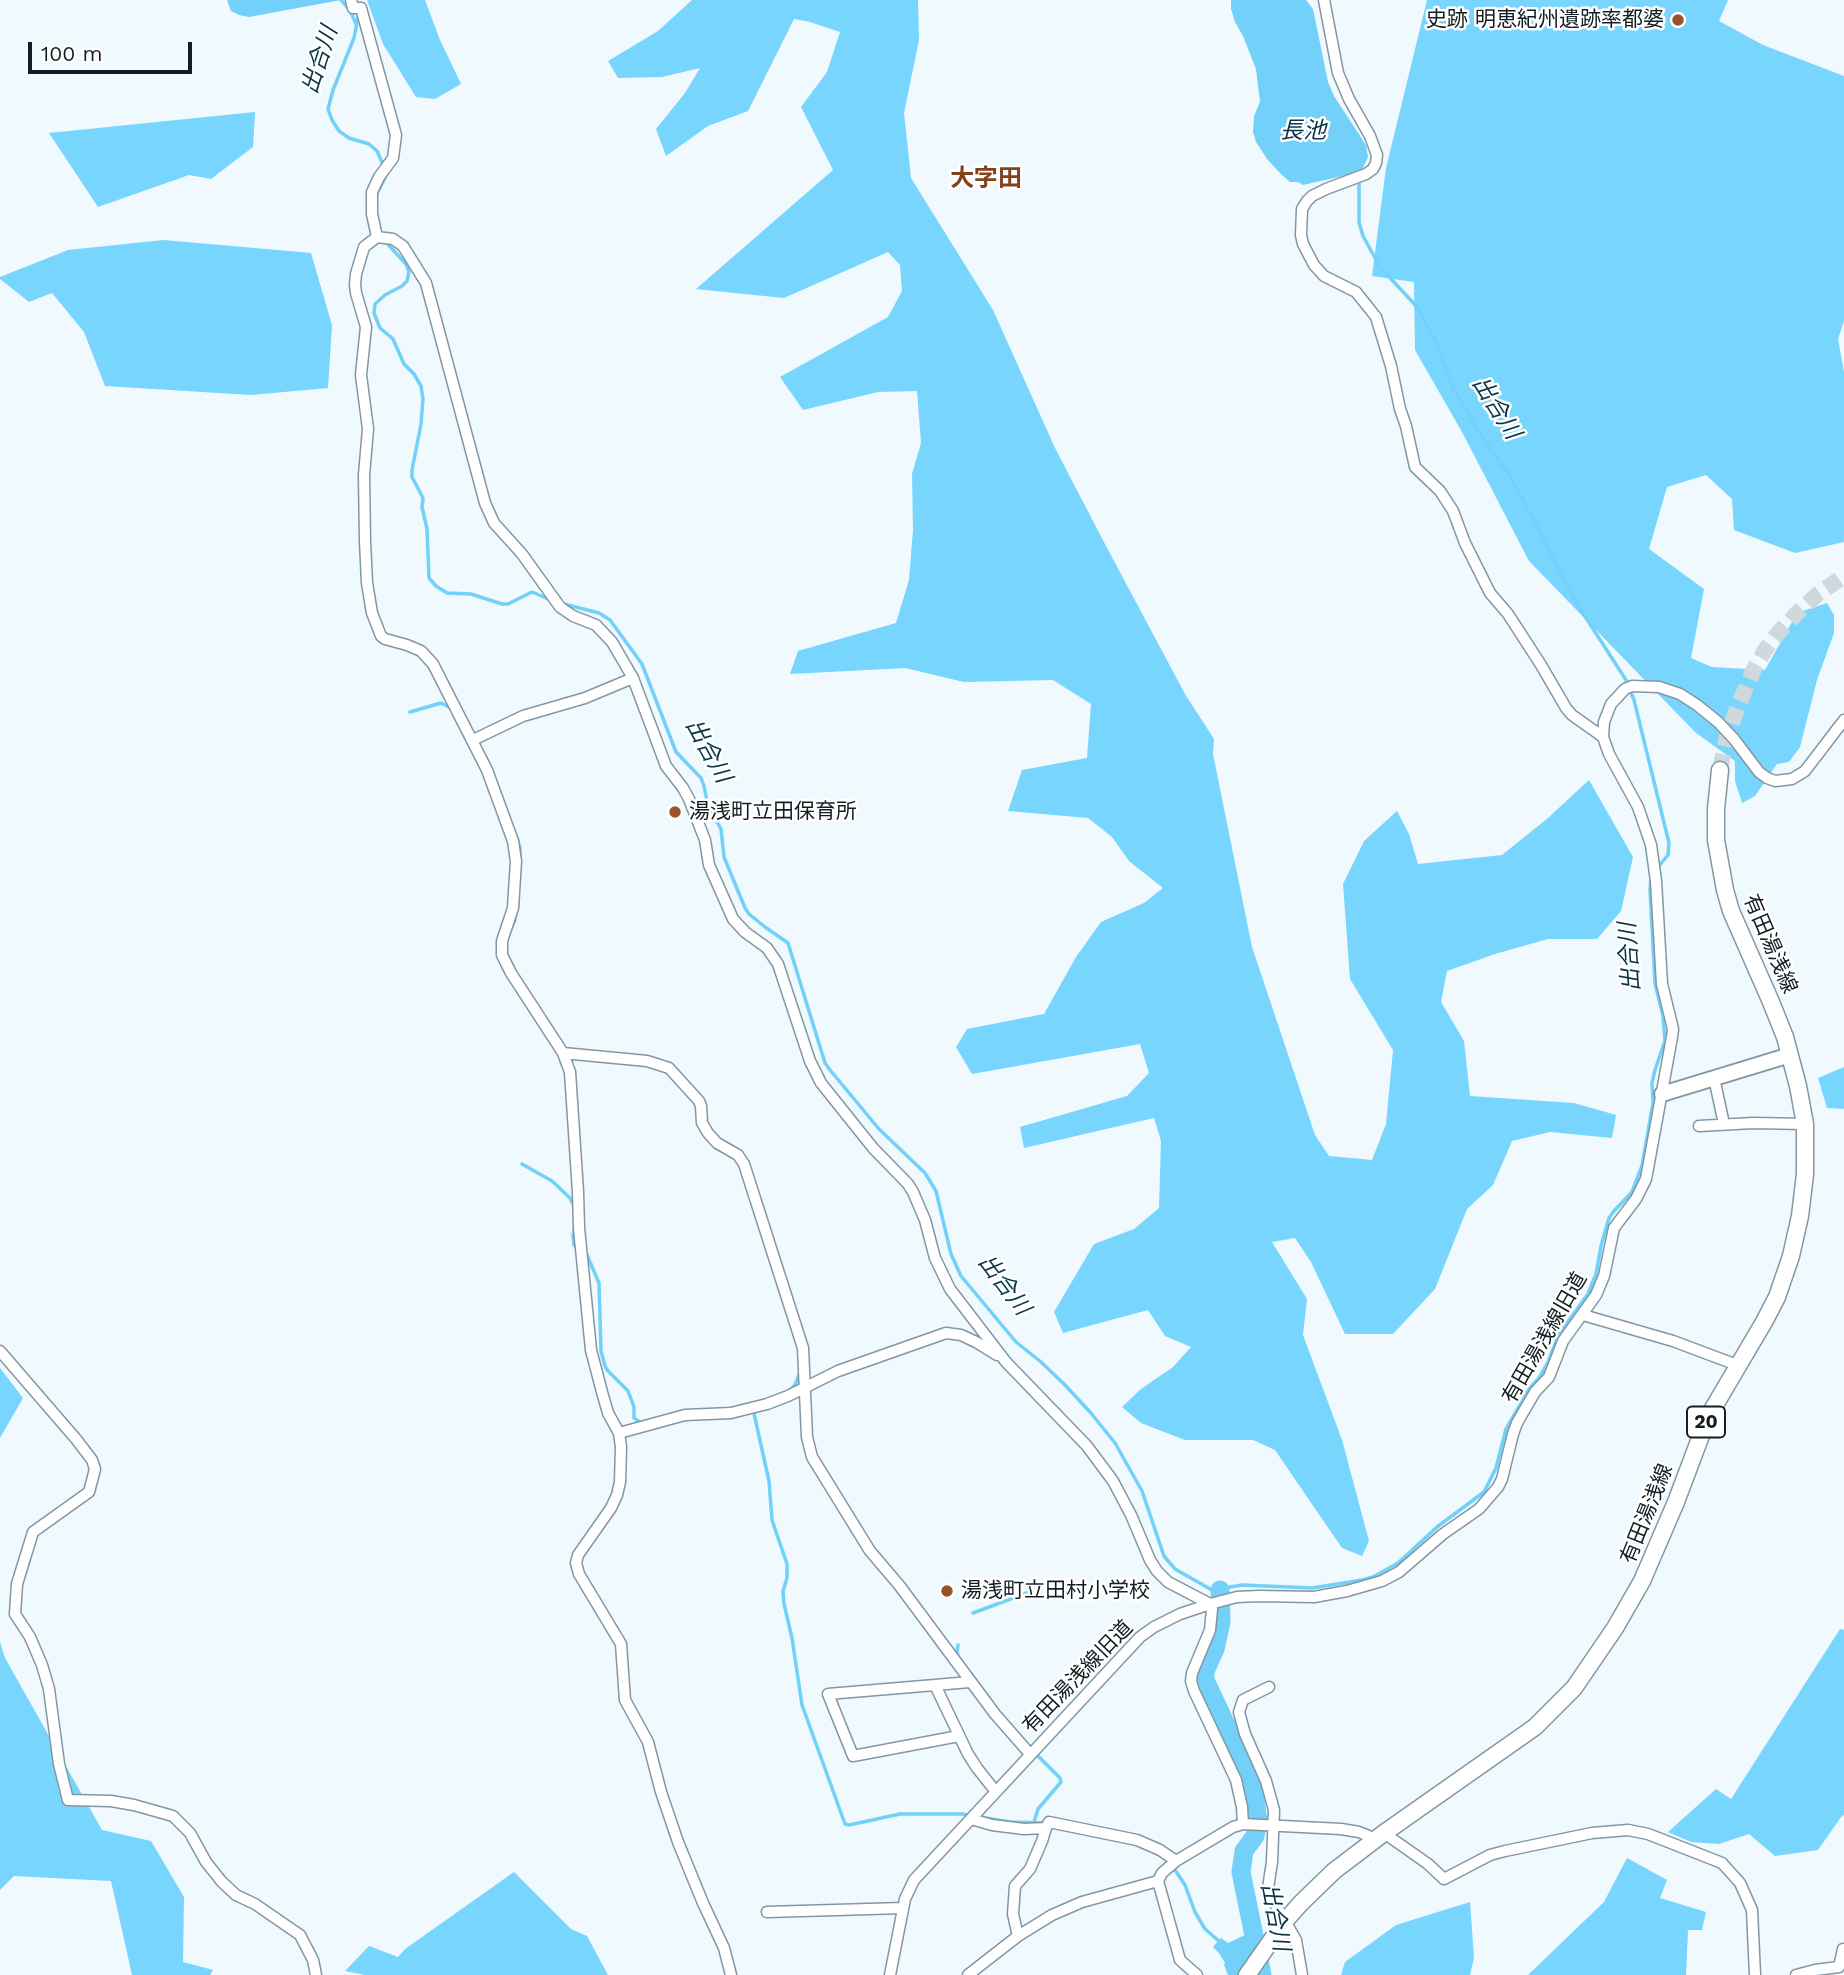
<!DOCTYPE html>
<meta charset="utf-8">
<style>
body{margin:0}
#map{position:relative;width:1844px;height:1975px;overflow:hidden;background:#eff9fe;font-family:"Work Sans",sans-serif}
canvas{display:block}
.scale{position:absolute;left:28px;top:42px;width:164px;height:32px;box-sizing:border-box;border:4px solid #141d21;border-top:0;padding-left:9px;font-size:21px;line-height:24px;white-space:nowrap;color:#141d21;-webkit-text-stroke:5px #fff;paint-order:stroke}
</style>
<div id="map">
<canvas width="1844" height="1975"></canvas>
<div class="scale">100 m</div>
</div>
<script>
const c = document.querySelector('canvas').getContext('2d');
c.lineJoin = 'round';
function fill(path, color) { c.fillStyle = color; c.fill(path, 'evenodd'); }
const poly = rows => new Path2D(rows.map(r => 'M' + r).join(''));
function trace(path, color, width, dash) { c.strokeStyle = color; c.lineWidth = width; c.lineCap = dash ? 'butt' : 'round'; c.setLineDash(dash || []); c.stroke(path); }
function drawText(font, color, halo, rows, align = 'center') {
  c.font = font + ' "Work Sans","Noto Sans JP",sans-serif'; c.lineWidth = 5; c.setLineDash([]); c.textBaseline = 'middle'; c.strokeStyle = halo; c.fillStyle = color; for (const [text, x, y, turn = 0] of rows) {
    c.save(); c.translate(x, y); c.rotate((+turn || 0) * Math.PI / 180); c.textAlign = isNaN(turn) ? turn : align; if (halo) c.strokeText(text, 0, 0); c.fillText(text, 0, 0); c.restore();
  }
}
fill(poly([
 [367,0,425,0,440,40,461,84,435,99,416,97,383,44],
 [692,0,918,0,919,40,904,113,911,178,993,310,1055,448,1106,546,1185,694,1214,739,1213,754,1252,947,1315,1135,1329,1156,1372,1160,1386,1124,1393,1050,1350,979,1343,884,1364,841,1397,811,1409,834,1418,864,1502,855,1548,818,1589,780,1633,857,1621,911,1597,939,1548,939,1495,954,1447,971,1441,1002,1464,1041,1470,1096,1574,1103,1616,1115,1612,1138,1550,1132,1512,1141,1493,1185,1467,1209,1435,1289,1393,1334,1345,1334,1311,1262,1295,1238,1272,1242,1307,1299,1303,1335,1342,1440,1369,1541,1362,1556,1342,1548,1275,1450,1253,1440,1185,1440,1141,1423,1122,1407,1141,1389,1173,1367,1191,1347,1165,1336,1148,1310,1063,1333,1054,1312,1094,1244,1134,1229,1159,1208,1161,1141,1154,1118,1024,1148,1020,1127,1127,1096,1149,1073,1140,1044,972,1074,956,1047,967,1029,1044,1014,1076,957,1101,922,1144,903,1163,888,1129,861,1112,837,1088,818,1008,811,1022,770,1087,758,1091,704,1053,680,964,682,905,668,790,674,798,651,896,623,909,580,913,530,912,474,921,443,917,391,878,392,803,410,780,377,888,317,902,291,900,265,888,252,784,298,696,289,833,170,801,107,827,72,840,32,810,22,794,19,748,111,708,126,666,156,656,129,685,93,700,68,662,77,618,78,608,61,658,31],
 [1427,0,1728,0,1719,21,1763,45,1844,76,1844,321,1838,339,1844,372,1844,542,1795,553,1734,530,1732,499,1706,475,1667,487,1649,549,1704,589,1691,658,1712,667,1765,670,1797,613,1827,603,1834,615,1834,633,1817,680,1800,747,1789,762,1777,764,1755,796,1742,803,1735,781,1735,761,1696,733,1529,561,1462,432,1415,350,1414,282,1372,276,1386,168],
 [255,112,253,147,211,179,189,175,98,207,49,133],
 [164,240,311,253,332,325,328,388,251,395,105,386,84,332,52,293,29,302,0,279,0,277,68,250],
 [1844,1067,1844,1109,1827,1108,1818,1078],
 [0,1368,23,1398,0,1438],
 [1840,1629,1844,1630,1844,1815,1841,1817,1818,1850,1775,1856,1749,1834,1719,1844,1691,1842,1668,1832,1716,1789,1731,1799],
 [0,1642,5,1658,102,1830,151,1841,184,1897,183,1962,213,1970,210,1975,132,1975,111,1881,14,1876,0,1890],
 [1627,1858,1667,1880,1660,1898,1706,1912,1702,1930,1688,1930,1686,1975,1528,1975,1604,1902],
 [514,1872,571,1929,587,1936,608,1975,365,1975,345,1971,369,1946,398,1957,405,1949],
 [1470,1902,1474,1958,1470,1975,1341,1975,1345,1962,1396,1925]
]), '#77d5fe');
fill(poly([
 [227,0,341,0,249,17,239,15,231,11],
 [1231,0,1306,0,1313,9,1328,82,1334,96,1366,145,1368,157,1362,170,1352,174,1303,185,1298,182,1290,182,1281,174,1267,159,1256,142,1253,132,1254,116,1260,102,1256,69,1243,36,1235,22,1231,9],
 [1259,1930,1268,1975,1228,1975,1224,1965,1225,1963,1219,1953,1213,1947,1221,1938,1228,1943,1249,1933]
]), '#72d0f9');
trace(poly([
 [341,0,350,10,356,24],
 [359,12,354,38,333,90,328,109,332,120,339,131,349,138,369,144,377,151,384,167],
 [1359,179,1359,222,1363,236,1380,267,1418,308,1437,344,1453,388,1479,432,1510,476,1579,607,1626,680,1634,700,1669,843,1668,855,1658,867],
 [376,195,385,178,385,174],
 [384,240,406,264,409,272,407,281,402,286,385,295,375,304,374,313,380,328,393,339,404,364,414,374,421,386,423,399,421,424,412,470,412,477,423,498,422,507,427,529,429,578,436,586,447,593,471,594,502,604,508,604,532,592,553,601],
 [560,603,599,613,610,620,642,664,676,752,701,778,704,786,708,806,721,829,724,857,745,908,749,914,765,927,788,943,825,1063,830,1070,879,1129,925,1173,936,1191,951,1254,961,1276,1016,1342,1041,1362,1065,1385,1090,1412,1115,1443,1142,1491,1164,1556,1175,1569,1212,1590,1242,1585,1312,1588,1362,1580,1373,1577,1398,1563,1437,1527,1484,1492,1496,1468,1506,1429,1529,1389,1539,1378,1548,1362,1559,1334,1588,1294,1596,1274,1601,1246,1609,1218,1614,1211,1632,1192,1642,1166,1653,1103,1652,1083,1655,1070,1665,1041,1663,1016,1655,983,1650,890,1651,876],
 [410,712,441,703,451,708],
 [517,838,520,848,520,864],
 [509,933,515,920,515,914],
 [522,1164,552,1181,570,1198,574,1206],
 [575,1227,573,1235,574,1245,578,1248],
 [584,1253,587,1255,599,1283,601,1351,605,1366,608,1371,628,1391,634,1407,634,1418,641,1423],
 [790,1321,800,1354],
 [788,1392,795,1385,800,1372],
 [753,1409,769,1481,772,1520,787,1564,787,1578,783,1591,784,1604,792,1638,802,1705,845,1824,849,1825,900,1814,962,1814,1010,1822,1046,1823],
 [973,1613,1032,1591],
 [958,1645,957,1652,959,1659],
 [964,1665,989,1698],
 [1034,1752,1060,1778,1061,1782,1038,1809,1034,1822],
 [1173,1867,1185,1885,1195,1912,1205,1929,1220,1942]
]), '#72d0f9', 3.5);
trace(poly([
 [1220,1590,1221,1622,1215,1649,1205,1671,1205,1680,1250,1776,1254,1792,1258,1821,1255,1836,1244,1851,1241,1872,1262,1975]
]), '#72d0f9', 19);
trace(poly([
 [1720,770,1727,737,1738,706,1754,669,1765,650,1778,633,1797,613,1818,594,1844,576]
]), '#ced8dd', 16, [16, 8]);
const street = poly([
 [351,0,353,8,361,8,396,135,393,158,379,177,372,192,372,214,377,237],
 [1324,0,1338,73,1349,99,1370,136,1377,155,1376,163,1373,169,1366,174,1326,189,1312,196,1307,201,1302,209,1301,235,1303,244,1314,265,1324,276,1356,292,1376,317,1391,366,1400,409,1406,426,1415,467,1440,491,1453,511,1465,543,1490,593,1508,614,1541,665,1566,708,1572,715,1603,737],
 [473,740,523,716,585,698,633,678],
 [563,1053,647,1061,669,1068,699,1101,701,1106,702,1123,708,1133,717,1143,738,1155,744,1164,803,1348,807,1437,812,1457,870,1551,899,1585,995,1714,1030,1754],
 [1714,1078,1724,1124],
 [1699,1126,1753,1123,1805,1124],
 [1583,1315,1673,1341,1737,1365],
 [0,1351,76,1439,92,1460,95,1469,89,1492,33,1532,17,1584,15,1614,30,1637,42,1665,49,1689,59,1764,68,1800,111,1801,134,1805,173,1816,190,1833,206,1862,222,1882,236,1895,255,1904,300,1935,313,1960,316,1975],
 [619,1433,685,1415,731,1413,767,1404,788,1396,838,1371,946,1333,961,1335,976,1342,997,1355],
 [970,1682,935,1685,968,1754,977,1768,996,1792],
 [935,1685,828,1694,853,1756,959,1736],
 [1269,1687,1243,1700,1239,1712,1245,1734,1266,1781,1274,1810,1272,1862,1268,1888,1270,1895,1296,1940,1302,1975],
 [971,1819,992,1825,1024,1829,1046,1828,1049,1822,1137,1840,1160,1850,1176,1861],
 [1384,1833,1428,1864,1444,1879,1490,1855,1505,1851,1592,1833,1628,1830,1648,1834,1722,1863,1740,1883,1752,1910,1755,1975],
 [1158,1881,1180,1960,1197,1975],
 [767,1912,903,1908],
 [1018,1936,1013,1914,1015,1886,1030,1869,1042,1841,1046,1828],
 [731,1975,724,1948,703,1903,678,1842,661,1792,648,1742,625,1700,621,1644,579,1574,576,1563,578,1555,611,1508,617,1495,620,1482,621,1447,619,1433,608,1413,602,1392,591,1350,579,1228,578,1192,570,1072,563,1053,511,973,502,955,502,941,513,908,516,861,513,841,487,770,433,664,421,651,407,645,385,639,381,636,372,613,367,583,365,541,364,475,368,429,361,375,366,327,356,293,355,285,356,274,364,247,377,237,393,239,403,246,426,283,485,503,494,523,522,554,560,607,573,616,596,625,612,642,633,678,666,766,683,788,689,799,705,840,709,865,733,919,745,932,767,948,778,964,810,1061,821,1083,873,1148,908,1184,913,1192,925,1220,935,1258,950,1289,1006,1362,1087,1446,1113,1481,1131,1515,1150,1560,1157,1571,1168,1582,1210,1604,1212,1609,1210,1630,1192,1673,1191,1681,1194,1691,1236,1780,1242,1807,1243,1824],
 [890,1975,905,1899,914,1880,1140,1637,1154,1627,1180,1614,1210,1604,1237,1597,1259,1596,1314,1597,1347,1591,1382,1581,1399,1572,1443,1534,1479,1509,1498,1487,1502,1479,1513,1434,1517,1423,1535,1392,1549,1377,1563,1341,1596,1295,1604,1276,1614,1228,1636,1199,1646,1179,1672,1037,1673,1029,1662,984,1656,881,1651,845,1638,807,1609,754,1603,737,1604,722,1611,704,1625,689,1632,686,1659,687,1680,694,1697,705,1718,722,1734,739,1759,772,1767,778,1775,781,1792,779,1805,771,1844,720],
 [968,1975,1018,1936,1052,1915,1082,1902,1158,1881,1162,1873,1176,1861,1233,1827,1243,1824,1341,1829,1359,1832,1376,1839],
 [1796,1975,1815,1970,1839,1967,1843,1949]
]);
const secondary = poly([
 [1662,1094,1790,1055]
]);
const primary = poly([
 [1247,1975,1285,1921,1301,1903,1334,1871,1384,1833,1535,1727,1574,1688,1615,1628,1642,1581,1676,1502,1708,1417,1764,1322,1777,1297,1791,1256,1800,1216,1805,1174,1805,1124,1798,1086,1785,1037,1771,1002,1731,911,1725,890,1716,840,1716,809,1720,770]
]);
trace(street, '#8198a3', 13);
trace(secondary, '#8198a3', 18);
trace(primary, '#8198a3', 19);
trace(street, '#fff', 10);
trace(secondary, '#fff', 14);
trace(primary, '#fff', 16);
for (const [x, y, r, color] of [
 [1678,20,7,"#99532b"],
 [675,812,7,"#99532b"],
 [947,1591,7,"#99532b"]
]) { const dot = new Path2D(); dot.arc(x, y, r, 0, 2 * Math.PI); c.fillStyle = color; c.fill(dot); trace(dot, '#fff', 2.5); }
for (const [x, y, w] of [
 [1706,1422,38]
]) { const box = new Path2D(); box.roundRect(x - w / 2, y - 15.5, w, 31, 5); c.fillStyle = '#fff'; c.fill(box); trace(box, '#141d21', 2); }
drawText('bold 19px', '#141d21', null, [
 ["20",1706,1422]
]);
drawText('21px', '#141d21', '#fff', [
 ["史跡 明恵紀州遺跡率都婆",1664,20,"right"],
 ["湯浅町立田保育所",689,812],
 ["湯浅町立田村小学校",961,1591]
], 'left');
drawText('21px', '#141d21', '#fff', [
 ["有田湯浅線",1770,944,67],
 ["有田湯浅線旧道",1545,1338,-60],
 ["有田湯浅線",1647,1514,-68],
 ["有田湯浅線旧道",1078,1677,-46]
]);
drawText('italic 23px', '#093646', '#fff', [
 ["出合川",320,60,-72],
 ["長池",1303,131],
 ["出合川",1496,408,58],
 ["出合川",708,751,61],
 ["出合川",1630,957,-94],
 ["出合川",1004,1285,53],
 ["出合川",1275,1917,79]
]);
drawText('bold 24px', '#82421e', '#fff', [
 ["大字田",986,179]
]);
</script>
